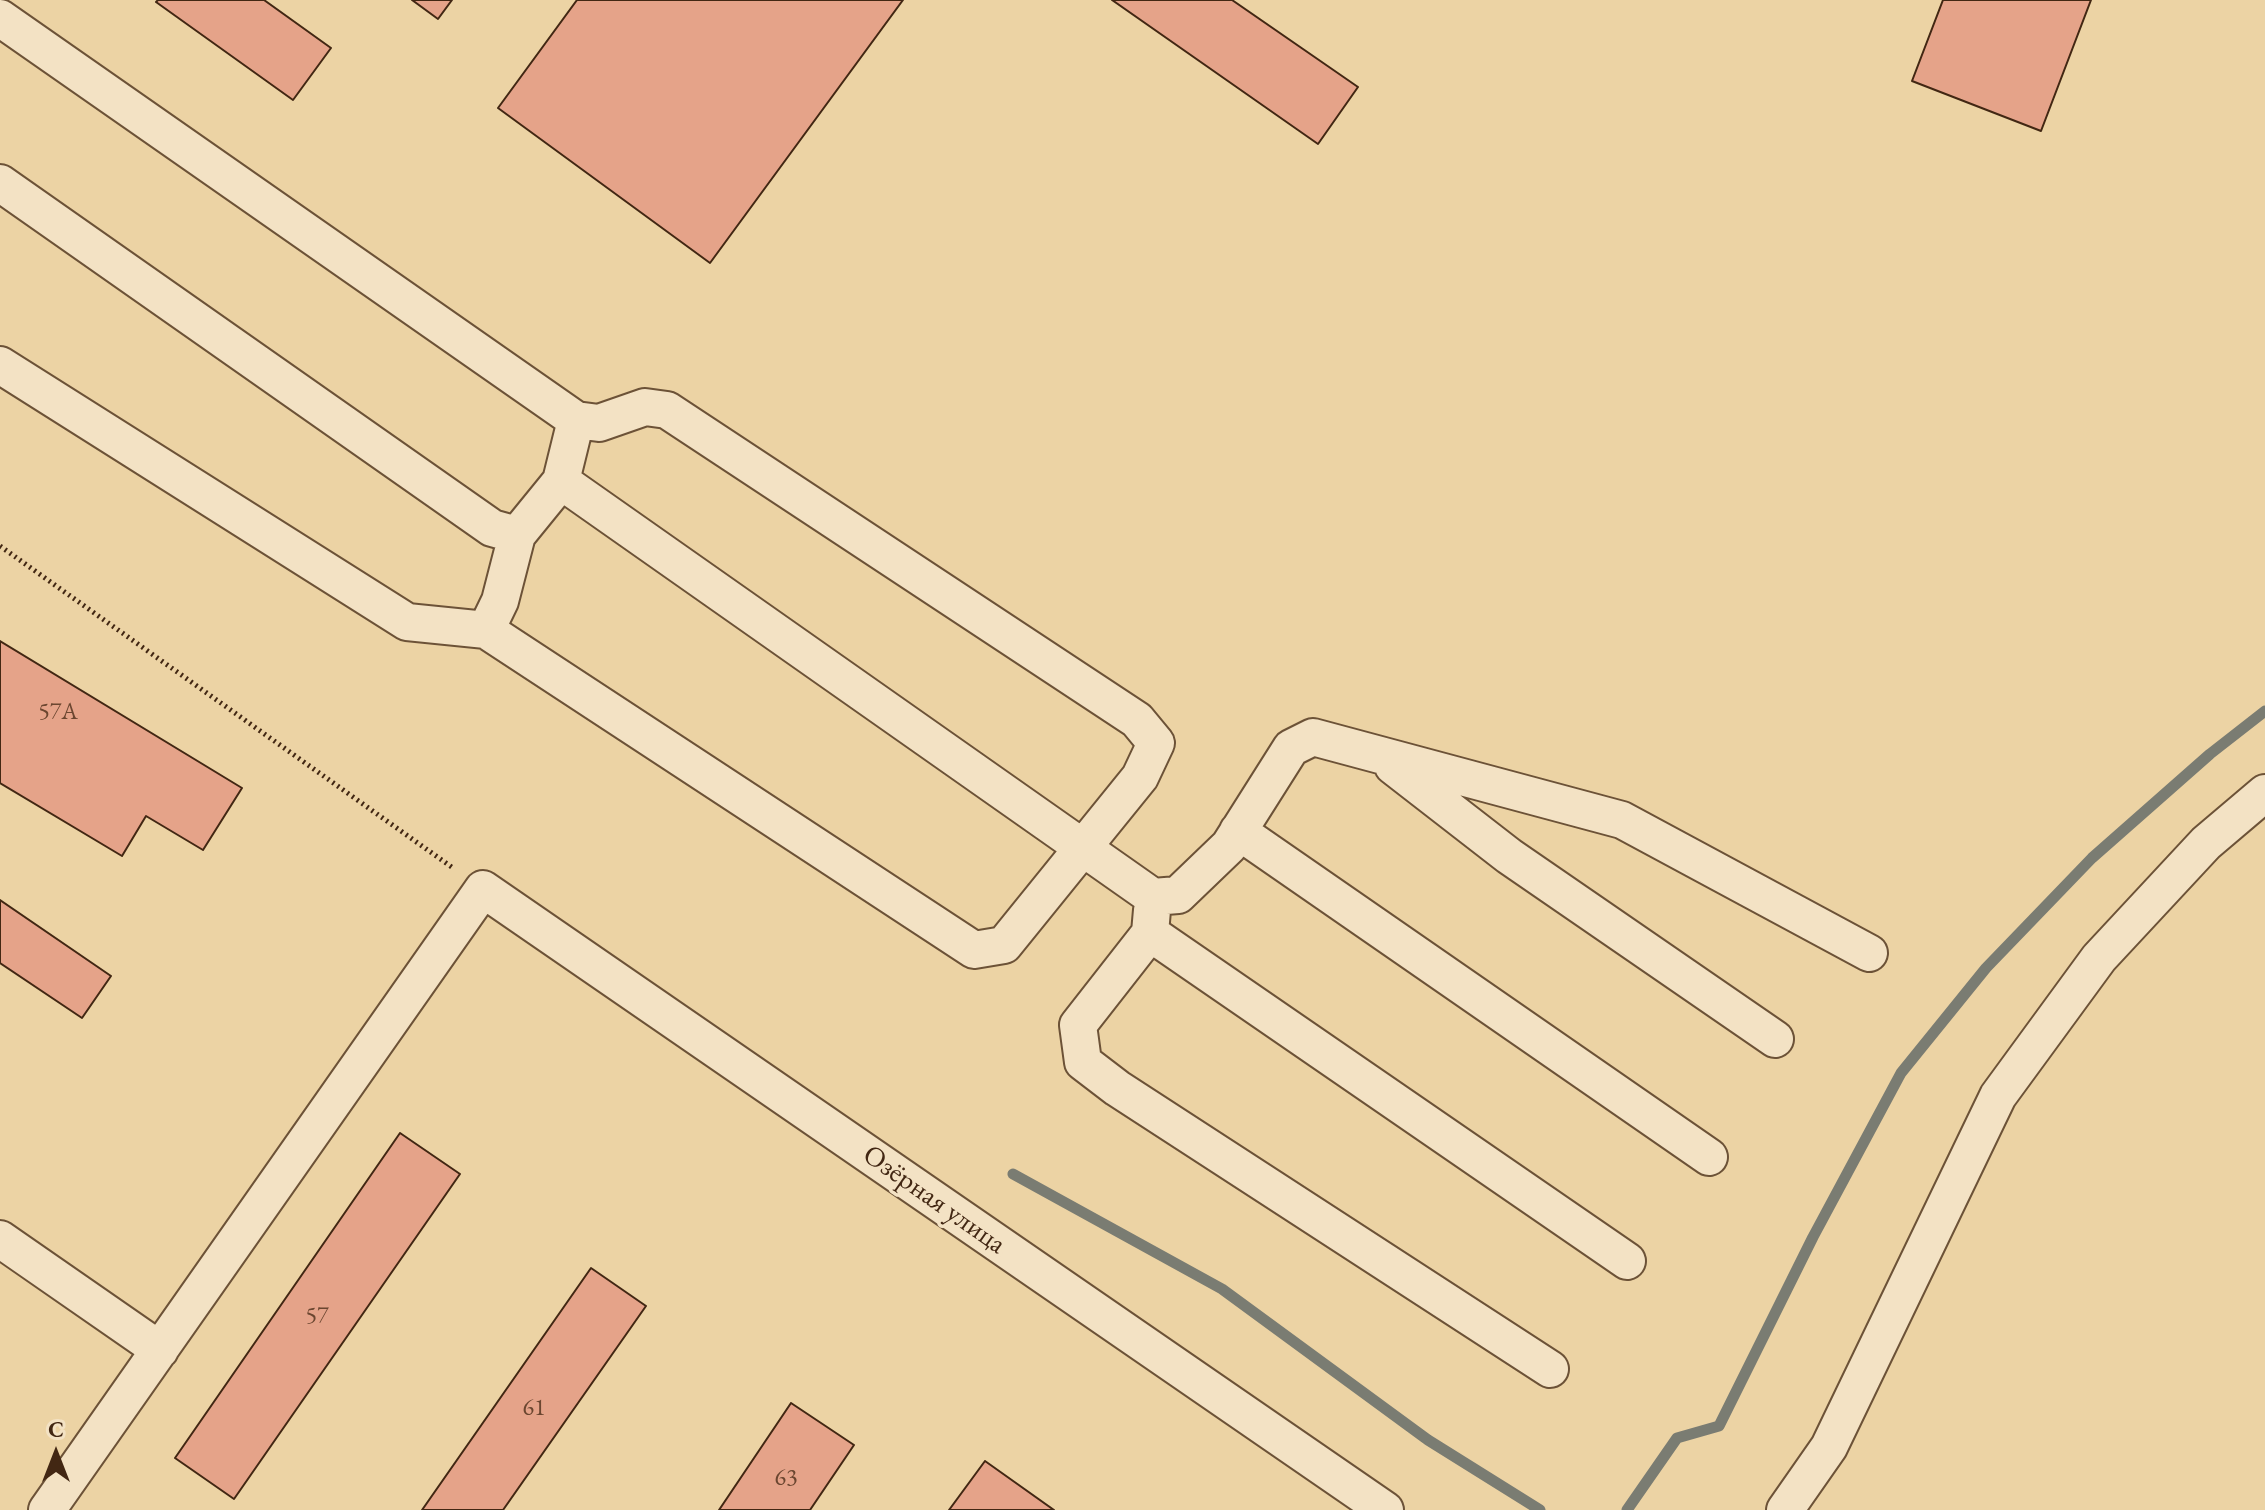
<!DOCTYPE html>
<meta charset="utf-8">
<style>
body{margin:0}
#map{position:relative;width:2265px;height:1510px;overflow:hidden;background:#ecd3a4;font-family:"EB Garamond",serif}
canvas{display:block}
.north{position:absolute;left:16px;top:1414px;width:80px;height:80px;-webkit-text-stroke:6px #f3e2c4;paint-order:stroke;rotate:0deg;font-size:22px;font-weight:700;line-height:32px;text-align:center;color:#422713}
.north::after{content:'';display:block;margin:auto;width:28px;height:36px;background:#422713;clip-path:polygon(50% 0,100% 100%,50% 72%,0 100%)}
</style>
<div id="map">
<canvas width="2265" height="1510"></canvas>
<div class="north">С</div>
</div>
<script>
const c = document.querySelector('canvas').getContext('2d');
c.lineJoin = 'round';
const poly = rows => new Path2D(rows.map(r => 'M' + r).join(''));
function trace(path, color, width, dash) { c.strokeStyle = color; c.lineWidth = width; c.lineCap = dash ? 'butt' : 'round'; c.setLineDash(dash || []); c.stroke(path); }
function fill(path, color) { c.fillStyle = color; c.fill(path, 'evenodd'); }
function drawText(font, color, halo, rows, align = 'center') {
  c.font = font + ' "EB Garamond",serif'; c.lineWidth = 7; c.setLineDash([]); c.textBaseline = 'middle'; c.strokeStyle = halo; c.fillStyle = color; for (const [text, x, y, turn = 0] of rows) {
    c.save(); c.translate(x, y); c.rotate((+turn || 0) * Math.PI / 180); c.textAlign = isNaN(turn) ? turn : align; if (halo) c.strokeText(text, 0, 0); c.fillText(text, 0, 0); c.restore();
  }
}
trace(poly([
 [1013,1174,1222,1289,1428,1440,1540,1510],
 [1627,1510,1677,1438,1719,1426,1813,1237,1901,1073,1986,968,2092,858,2210,754,2265,711]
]), '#7a7c72', 11);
const building = poly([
 [158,0,264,0,331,48,293,100,156,2,158,0],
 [412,0,452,0,438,19,412,0],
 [577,0,903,0,710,263,498,108,577,0],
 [1112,0,1232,0,1358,87,1318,144,1112,0],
 [1943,0,2091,0,2041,131,1912,81,1943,0],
 [0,641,242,788,203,850,146,816,122,856,0,783,0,641],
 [0,900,111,976,82,1018,0,963,0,900],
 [400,1133,460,1174,234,1499,175,1458,400,1133],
 [591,1268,646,1306,503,1510,422,1510,591,1268],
 [791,1403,854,1445,810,1510,719,1510,791,1403],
 [985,1461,1054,1510,949,1510,985,1461]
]);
fill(building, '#e5a389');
trace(building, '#422713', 2);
const minor = poly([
 [0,18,576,420,599,423,645,407,667,410,1137,720,1156,743,1140,777,1004,945,974,950,486,630,407,622,0,365],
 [0,183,492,528,517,535,561,481],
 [576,420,561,481,1153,897,1178,895,1229,846,1291,748,1313,737,1622,820,1869,953],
 [486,630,500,601,517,535],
 [1393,766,1509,856,1775,1039],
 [1238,831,1709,1157],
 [1152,910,1150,933,1627,1261],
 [1150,933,1078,1025,1083,1062,1117,1088,1550,1369],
 [0,1239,160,1350],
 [47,1510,483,889,1385,1510],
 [1785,1510,1829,1447,1998,1096,2099,958,2206,843,2265,793]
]);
trace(minor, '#6c5237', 40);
trace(poly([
 [0,546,453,868]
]), '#422713', 5, [2, 4]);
trace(minor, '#f3e2c4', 36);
drawText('24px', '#6b4630', null, [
 ["57А",58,712],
 ["57",317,1316],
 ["61",534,1408],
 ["63",786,1478]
]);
drawText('28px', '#422713', '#f3e2c4', [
 ["Озёрная улица",934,1200,35]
]);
</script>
